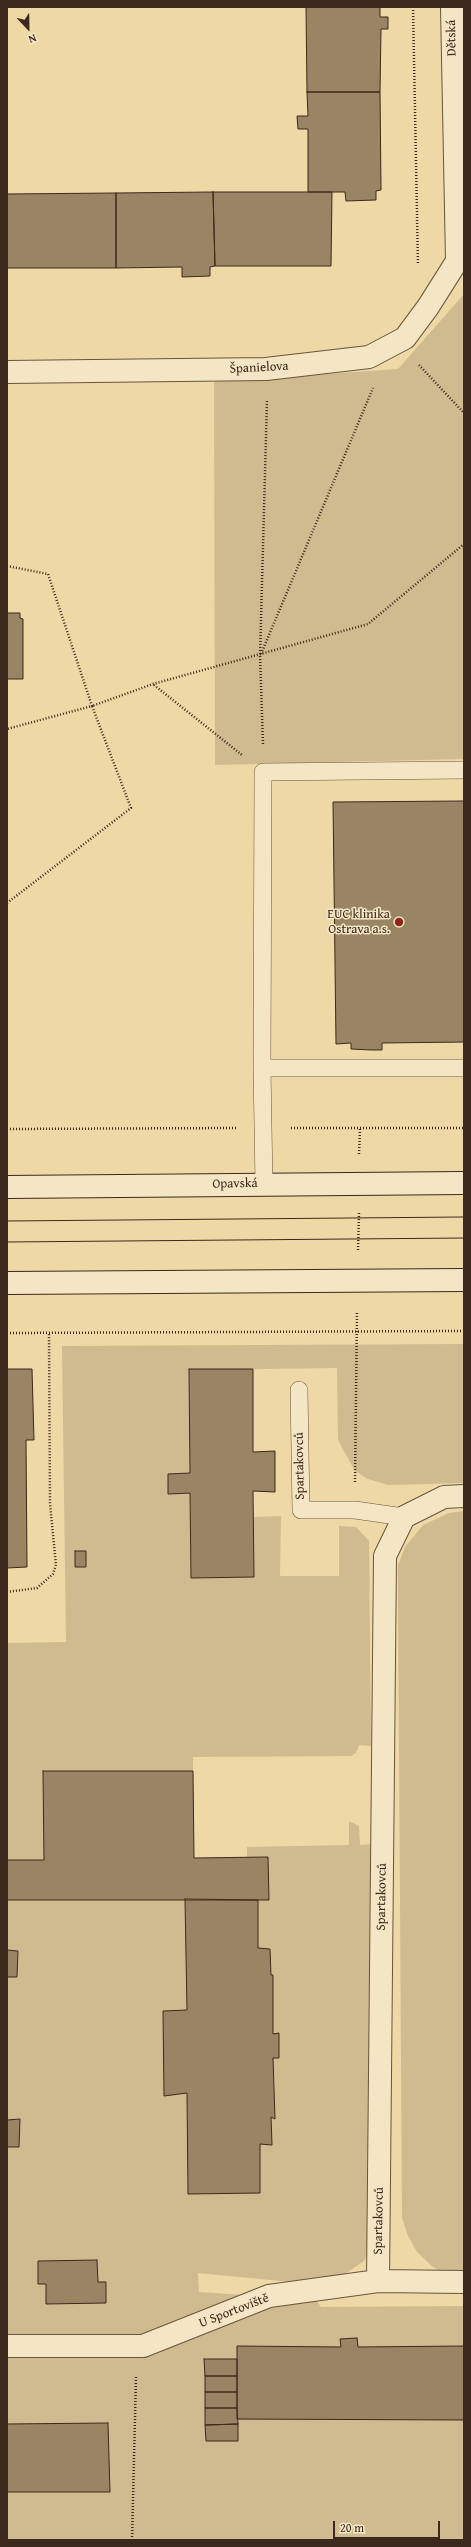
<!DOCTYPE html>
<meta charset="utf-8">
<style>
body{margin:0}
#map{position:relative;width:471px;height:2547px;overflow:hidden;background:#eed8a6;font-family:"Gentium Book Plus",serif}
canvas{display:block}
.frame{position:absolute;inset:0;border:8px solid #3d281d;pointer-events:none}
.north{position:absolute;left:8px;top:8px;width:40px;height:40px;-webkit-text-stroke:3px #f4e6c5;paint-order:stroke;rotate:158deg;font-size:11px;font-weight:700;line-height:16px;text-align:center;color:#3d281d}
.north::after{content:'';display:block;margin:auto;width:14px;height:18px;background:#3d281d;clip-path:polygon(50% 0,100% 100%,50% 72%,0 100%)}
.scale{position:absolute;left:333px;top:2521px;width:107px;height:18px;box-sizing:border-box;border:2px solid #3d281d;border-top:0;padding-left:5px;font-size:12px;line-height:14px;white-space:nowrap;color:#3d281d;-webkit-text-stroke:3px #f4e6c5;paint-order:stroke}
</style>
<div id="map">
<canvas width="471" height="2547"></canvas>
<div class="frame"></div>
<div class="north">N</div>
<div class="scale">20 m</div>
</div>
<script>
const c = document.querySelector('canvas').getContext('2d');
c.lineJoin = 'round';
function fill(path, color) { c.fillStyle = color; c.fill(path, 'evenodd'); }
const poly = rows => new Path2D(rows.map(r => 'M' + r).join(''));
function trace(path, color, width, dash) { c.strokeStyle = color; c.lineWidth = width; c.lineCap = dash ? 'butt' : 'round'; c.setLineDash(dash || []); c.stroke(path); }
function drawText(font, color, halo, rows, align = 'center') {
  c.font = font + ' "Gentium Book Plus",serif'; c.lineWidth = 3; c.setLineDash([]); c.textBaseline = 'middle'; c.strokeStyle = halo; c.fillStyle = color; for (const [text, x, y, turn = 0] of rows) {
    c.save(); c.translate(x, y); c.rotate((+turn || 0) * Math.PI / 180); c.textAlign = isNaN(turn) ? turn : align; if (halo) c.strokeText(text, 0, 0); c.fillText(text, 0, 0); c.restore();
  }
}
fill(poly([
 [464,294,464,759,215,765,214,382,398,369],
 [464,1344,464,1483,388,1485,368,1479,355,1471,338,1440,337,1368,189,1370,190,1473,168,1474,168,1493,190,1493,191,1578,254,1577,254,1517,281,1516,280,1576,339,1576,339,1526,356,1527,369,1541,371,1746,359,1745,356,1753,351,1756,193,1757,193,1771,43,1771,44,1860,7,1860,7,1643,66,1642,62,1346],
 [464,1511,464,2278,451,2276,433,2267,417,2252,408,2236,402,2218,398,1584,398,1565,405,1547,423,1525,449,1513],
 [349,1821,359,1826,360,1845,372,1844,373,2242,364,2261,342,2276,312,2284,198,2273,199,2292,316,2300,321,2307,464,2306,464,2540,7,2540,7,2147,19,2146,20,2120,7,2120,7,1977,17,1977,18,1951,7,1950,7,1900,185,1899,187,2010,163,2011,164,2095,187,2093,188,2193,260,2193,260,2144,272,2144,271,2117,275,2118,273,2058,279,2058,279,2034,273,2034,273,1975,271,1975,270,1949,258,1948,258,1900,269,1900,268,1857,247,1857,247,1847,349,1845]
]), '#d0ba8f');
const building = poly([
 [306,7,380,7,380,17,388,17,388,29,381,29,380,92,307,92,306,7],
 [307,92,380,92,381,190,376,191,376,200,346,201,345,192,308,192,308,129,298,129,297,116,308,116,307,92],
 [213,192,332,192,331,266,215,266,213,192],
 [213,192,215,266,210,267,210,276,182,277,182,267,116,268,116,193,213,192],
 [116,193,116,268,7,268,7,194,116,193],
 [7,613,20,613,20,618,23,619,23,679,7,679,7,613],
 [464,801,464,1042,382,1043,382,1050,371,1050,351,1049,351,1043,336,1044,333,802,464,801],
 [7,1369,32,1369,34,1440,26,1440,27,1567,7,1568,7,1369],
 [189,1369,253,1369,253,1452,275,1451,275,1492,253,1491,254,1577,191,1578,190,1493,168,1494,168,1474,190,1473,189,1369],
 [75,1551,86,1551,86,1567,75,1567,75,1551],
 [43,1771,193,1771,194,1858,268,1857,269,1900,7,1900,7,1860,44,1860,43,1771],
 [185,1899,258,1900,258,1948,270,1949,271,1975,273,1975,273,2034,279,2033,279,2058,273,2058,275,2119,271,2117,272,2145,260,2144,260,2193,188,2194,187,2093,164,2096,163,2011,187,2010,185,1899],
 [7,1950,18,1951,17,1977,7,1977,7,1950],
 [7,2018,7,2120,20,2119,19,2147,7,2147,7,2196,7,2018],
 [97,2260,98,2282,106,2282,106,2303,46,2304,46,2284,38,2284,38,2261,97,2260],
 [357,2338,358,2347,464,2346,464,2420,237,2419,237,2346,341,2347,340,2339,357,2338],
 [204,2359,237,2359,237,2376,205,2376,204,2359],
 [205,2376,237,2376,237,2392,205,2392,205,2376],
 [205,2392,237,2392,237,2408,205,2408,205,2392],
 [205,2408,237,2408,238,2424,205,2425,205,2408],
 [108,2423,110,2492,7,2492,7,2424,108,2423],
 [238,2424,238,2441,206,2441,205,2425,238,2424]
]);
fill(building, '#998464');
trace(building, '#3d281d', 1);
const service = poly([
 [262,1068,464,1068],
 [264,1184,262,1068,263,772,464,770],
 [299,1390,301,1510,355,1510,404,1517]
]);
const minor = poly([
 [452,7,457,261],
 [7,372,266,369,369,357,405,338,428,307,457,261],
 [378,2281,385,1556,404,1517,444,1497,464,1496],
 [7,2346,143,2346,269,2296,378,2281,464,2282]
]);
const secondary = poly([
 [7,1187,464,1183],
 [7,1283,464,1280]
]);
trace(service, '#69543f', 18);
trace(minor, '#69543f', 24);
trace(secondary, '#3d281d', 24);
trace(poly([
 [413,7,418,265],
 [419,365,464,413],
 [7,566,48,574,92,706,7,729],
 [261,654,373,388],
 [154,685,242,755],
 [263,744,260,656,267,400],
 [7,903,131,808,92,706,153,684,368,624,464,544],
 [291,1128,464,1128],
 [7,1129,236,1128],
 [359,1154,360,1129],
 [358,1250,359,1213],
 [7,1333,464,1331],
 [355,1482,357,1311],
 [7,1592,37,1588,53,1574,56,1565,50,1504,49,1333],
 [132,2540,136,2377]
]), '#3d281d', 2.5, [1, 2]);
trace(service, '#f4e6c5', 17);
trace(minor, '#f4e6c5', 22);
trace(secondary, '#f4e6c5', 22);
trace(poly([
 [7,1221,464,1217],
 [7,1242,464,1238]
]), '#3d281d', 1);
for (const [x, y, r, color] of [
 [399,922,5,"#8f2418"]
]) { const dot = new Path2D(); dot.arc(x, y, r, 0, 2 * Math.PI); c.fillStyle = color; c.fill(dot); trace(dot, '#f4e6c5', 1.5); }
drawText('13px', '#3d281d', '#f4e6c5', [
 ["Dětská",452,38,-91],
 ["Španielova",259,368,-3],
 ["Opavská",235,1184,-1],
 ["Spartakovců",300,1466,-91],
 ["Spartakovců",382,1897,-89],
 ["Spartakovců",379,2221,-89],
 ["U Sportoviště",234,2311,-21]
]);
drawText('13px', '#3d281d', '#f4e6c5', [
 ["EUC klinika",390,915],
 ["Ostrava a.s.",390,930]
], 'right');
</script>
